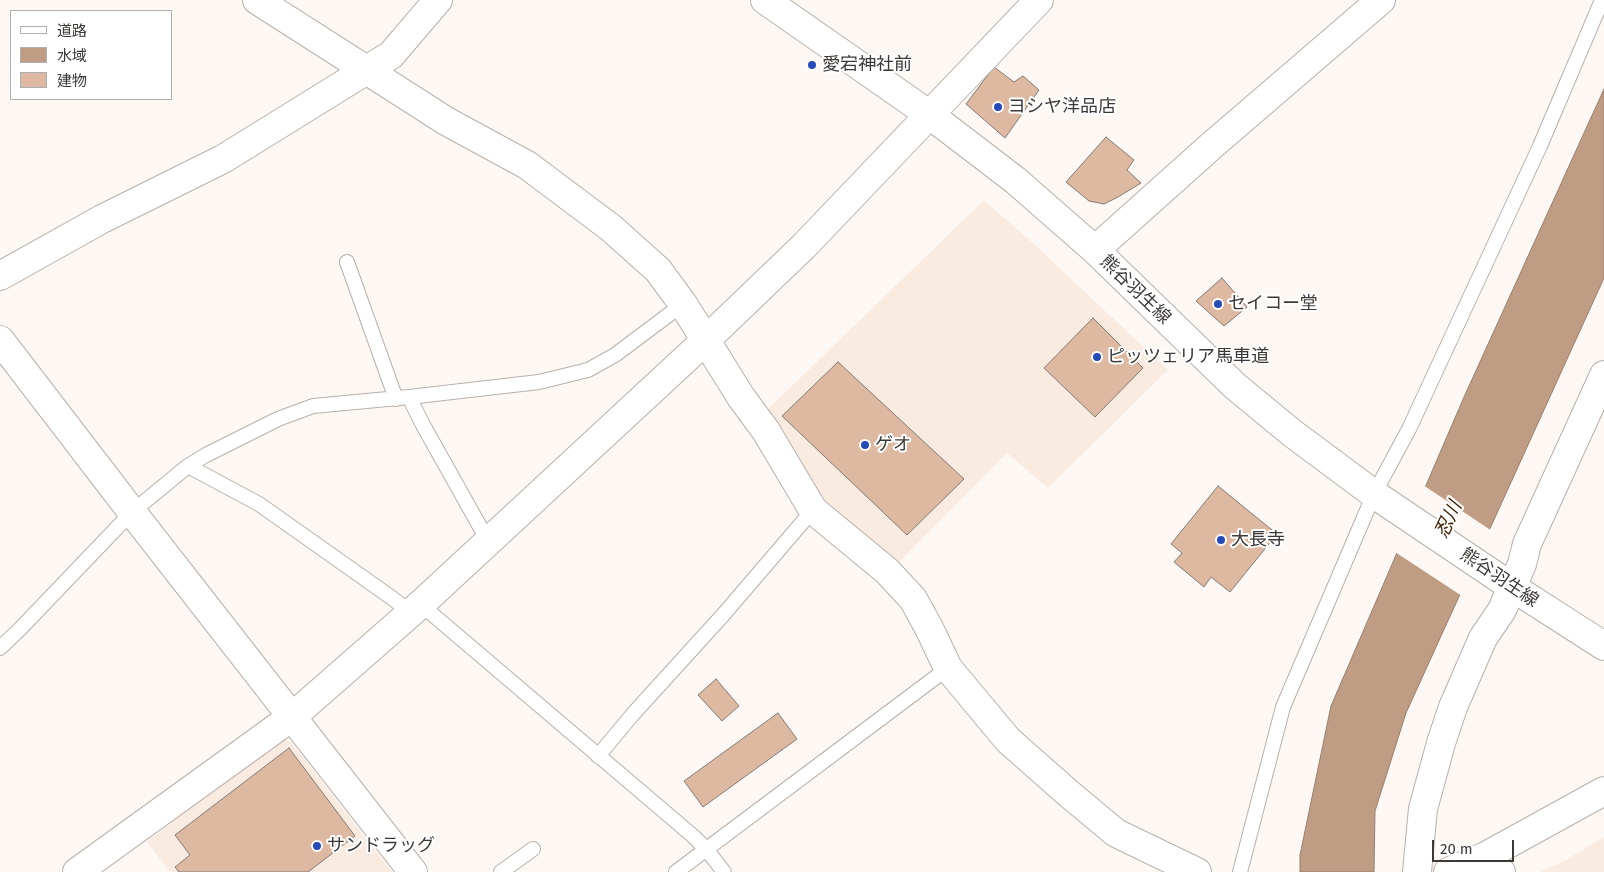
<!DOCTYPE html>
<meta charset="utf-8">
<style>
body{margin:0}
#map{position:relative;width:1604px;height:872px;overflow:hidden;background:#fef8f4;font-family:"Fira Sans","Noto Sans JP",sans-serif}
canvas{display:block}
.legend{position:absolute;left:10px;top:10px;width:162px;height:90px;box-sizing:border-box;background:#fff;border:1px solid #b1b0af;margin:0;padding:6px 9px;list-style:none;font-size:15px;color:#3c3937}
.legend li{display:flex;align-items:center;gap:10px;height:25px}
.legend b{width:25px;border:1px solid #b1b0af}
.scale{position:absolute;left:1432px;top:840px;width:82px;height:22px;box-sizing:border-box;border:2px solid #3c3937;border-top:0;padding-left:6px;font-size:15px;line-height:18px;white-space:nowrap;color:#3c3937;-webkit-text-stroke:4px #fff;paint-order:stroke}
</style>
<div id="map">
<canvas width="1604" height="872"></canvas>
<ul class="legend">
<li><b style="height:6px;background:#fff"></b>道路</li>
<li><b style="height:14px;background:#bf9d85"></b>水域</li>
<li><b style="height:14px;background:#ddb9a1"></b>建物</li>
</ul>
<div class="scale">20 m</div>
</div>
<script>
const c = document.querySelector('canvas').getContext('2d');
c.lineJoin = 'round';
function fill(path, color) { c.fillStyle = color; c.fill(path, 'evenodd'); }
const poly = rows => new Path2D(rows.map(r => 'M' + r).join(''));
function trace(path, color, width, dash) { c.strokeStyle = color; c.lineWidth = width; c.lineCap = dash ? 'butt' : 'round'; c.setLineDash(dash || []); c.stroke(path); }
function drawText(font, color, halo, rows, align = 'center') {
  c.font = font + ' "Fira Sans","Noto Sans JP",sans-serif'; c.lineWidth = 4; c.setLineDash([]); c.textBaseline = 'middle'; c.strokeStyle = halo; c.fillStyle = color; for (const [text, x, y, turn = 0] of rows) {
    c.save(); c.translate(x, y); c.rotate((+turn || 0) * Math.PI / 180); c.textAlign = isNaN(turn) ? turn : align; if (halo) c.strokeText(text, 0, 0); c.fillText(text, 0, 0); c.restore();
  }
}
fill(poly([
 [984,200,1034,244,1168,370,1048,488,1007,453,898,563,835,516,819,500,764,413],
 [279,739,291,742,392,872,170,872,147,842],
 [1604,837,1604,872,1540,872,1566,860]
]), '#faebe1');
const water = poly([
 [1604,89,1604,278,1406,713,1375,811,1374,872,1300,872,1300,855,1331,706,1464,397,1604,89]
]);
fill(water, '#bf9d85');
trace(water, '#987f6e', 1);
fill(poly([
 [1423,485,1492,531,1462,596,1395,552]
]), '#fef8f4');
const building = poly([
 [994,67,1014,82,1023,76,1039,90,1005,138,966,104,994,67],
 [1106,137,1134,160,1127,170,1141,183,1118,197,1104,204,1089,201,1066,182,1106,137],
 [1222,278,1247,307,1224,326,1196,301,1222,278],
 [1093,318,1143,368,1095,417,1044,368,1093,318],
 [838,362,964,479,907,535,782,416,838,362],
 [1218,486,1277,534,1230,592,1211,577,1204,587,1174,562,1182,553,1171,544,1218,486],
 [716,679,739,706,722,721,698,695,716,679],
 [778,713,797,739,703,807,684,781,778,713],
 [289,748,355,836,308,872,179,872,175,867,190,855,175,835,289,748]
]);
fill(building, '#ddb9a1');
trace(building, '#827b76', 1);
const lane = poly([
 [347,262,396,399],
 [409,397,423,425,488,541],
 [188,466,259,504,392,598,411,613],
 [422,603,432,614,693,836,706,849,724,872],
 [0,648,20,629,132,512,188,466,206,455,278,419,313,406,409,397,539,382,588,370,615,355,683,304],
 [598,756,633,714,723,615,813,510],
 [501,872,533,849],
 [676,872,948,668],
 [1240,872,1283,707,1374,494,1409,429,1540,146,1602,0]
]);
const street = poly([
 [257,0,446,121,527,165,611,228,658,270,683,304,741,397,766,431,813,510,887,571,913,599,929,628,948,668,1008,740,1068,793,1116,833,1197,872],
 [0,276,102,219,223,159,391,55,438,0],
 [293,716,422,603,706,340,804,246,1039,0],
 [1486,856,1501,872],
 [1417,872,1423,809,1441,743,1453,707,1483,638,1502,610,1522,564,1527,544,1604,375]
]);
const secondary = poly([
 [765,0,930,115,1015,180,1095,250,1235,386,1292,433,1374,494,1512,587,1604,646],
 [1095,250,1210,147,1381,0],
 [0,340,132,512,413,872],
 [77,872,293,716]
]);
const primary = poly([
 [1448,872,1486,856,1604,791]
]);
trace(lane, '#b8b0ab', 16);
trace(street, '#b8b0ab', 30);
trace(secondary, '#b8b0ab', 30);
trace(primary, '#b8b0ab', 30);
trace(lane, '#fff', 14);
trace(street, '#fff', 28);
trace(secondary, '#fff', 28);
trace(primary, '#fff', 28);
for (const [x, y, r, color] of [
 [812,65,5,"#274ab9"],
 [998,107,5,"#274ab9"],
 [1218,304,5,"#274ab9"],
 [1097,357,5,"#274ab9"],
 [865,445,5,"#274ab9"],
 [1221,540,5,"#274ab9"],
 [317,846,5,"#274ab9"]
]) { const dot = new Path2D(); dot.arc(x, y, r, 0, 2 * Math.PI); c.fillStyle = color; c.fill(dot); trace(dot, '#fff', 2); }
drawText('18px', '#3c3937', '#fff', [
 ["愛宕神社前",822,65],
 ["ヨシヤ洋品店",1008,107],
 ["セイコー堂",1228,304],
 ["ピッツェリア馬車道",1107,357],
 ["ゲオ",875,445],
 ["大長寺",1231,540],
 ["サンドラッグ",327,846]
], 'left');
drawText('18px', '#3c3937', '#fff', [
 ["熊谷羽生線",1135,290,44],
 ["熊谷羽生線",1499,578,34]
]);
drawText('italic 19px', '#422003', '#fff', [
 ["忍川",1449,520,-65]
]);
</script>
